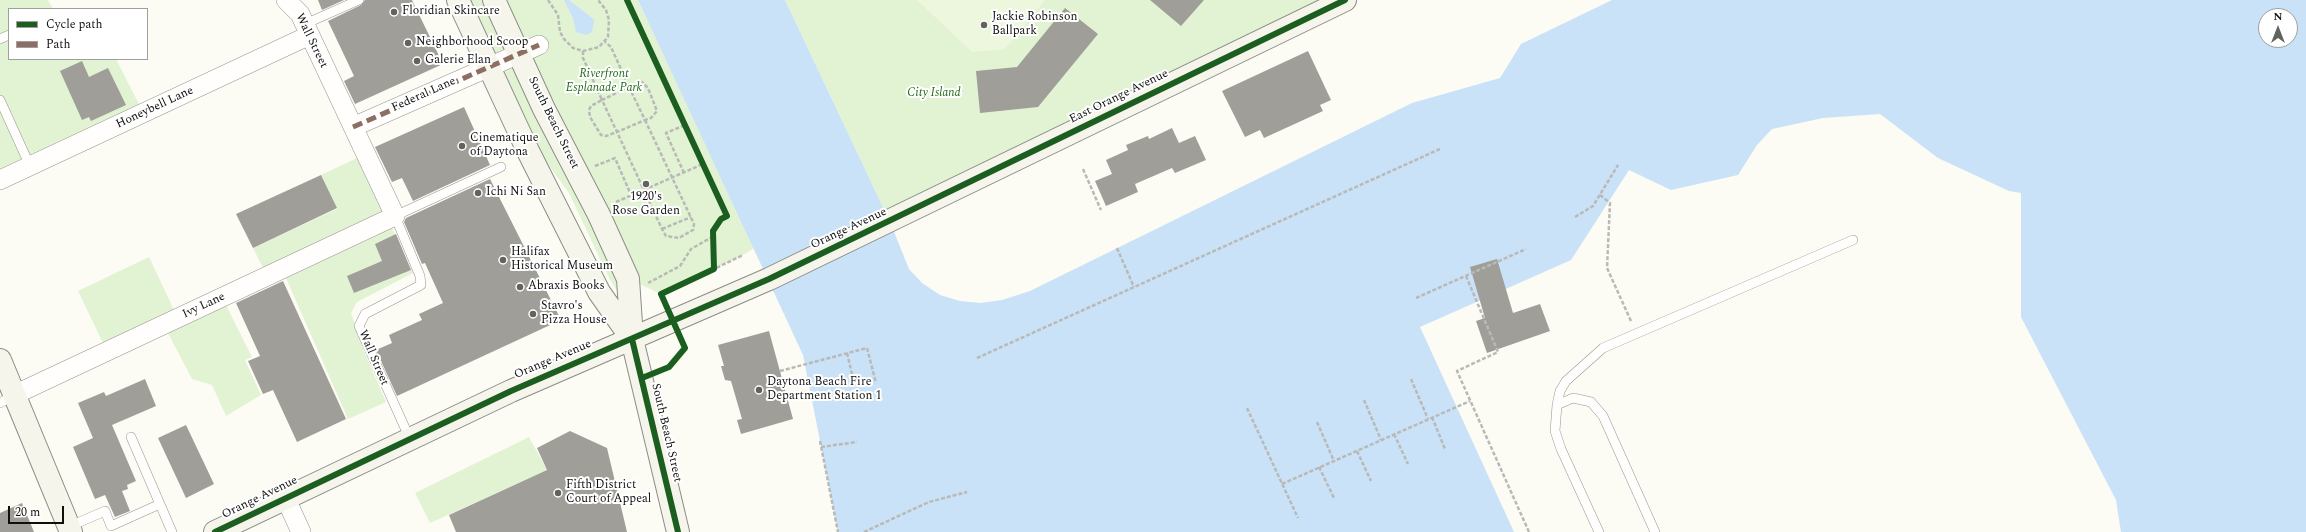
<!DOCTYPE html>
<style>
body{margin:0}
#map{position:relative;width:2306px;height:532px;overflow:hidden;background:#fcfbf4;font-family:Spectral,serif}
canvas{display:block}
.legend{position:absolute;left:8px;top:8px;width:140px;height:52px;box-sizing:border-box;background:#fff;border:1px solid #9f9f9f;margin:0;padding:5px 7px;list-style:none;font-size:12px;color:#0f0f0f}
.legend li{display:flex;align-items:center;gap:8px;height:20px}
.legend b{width:20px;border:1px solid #9f9f9f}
.north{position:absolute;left:2258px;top:8px;width:40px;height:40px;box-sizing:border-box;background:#fff;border:1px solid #9f9f9f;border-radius:50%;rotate:0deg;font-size:11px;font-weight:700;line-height:16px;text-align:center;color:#0f0f0f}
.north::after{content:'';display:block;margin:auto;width:14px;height:18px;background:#62625f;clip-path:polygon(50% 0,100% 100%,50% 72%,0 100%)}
.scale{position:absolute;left:8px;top:506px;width:56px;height:18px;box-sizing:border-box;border:2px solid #0f0f0f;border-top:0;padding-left:5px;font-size:12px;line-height:14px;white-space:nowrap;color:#0f0f0f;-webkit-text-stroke:3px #fff;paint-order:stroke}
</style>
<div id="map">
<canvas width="2306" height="532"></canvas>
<ul class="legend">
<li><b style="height:5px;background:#1b5e20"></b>Cycle path</li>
<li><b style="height:5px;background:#8d6e63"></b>Path</li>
</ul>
<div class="north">N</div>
<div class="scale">20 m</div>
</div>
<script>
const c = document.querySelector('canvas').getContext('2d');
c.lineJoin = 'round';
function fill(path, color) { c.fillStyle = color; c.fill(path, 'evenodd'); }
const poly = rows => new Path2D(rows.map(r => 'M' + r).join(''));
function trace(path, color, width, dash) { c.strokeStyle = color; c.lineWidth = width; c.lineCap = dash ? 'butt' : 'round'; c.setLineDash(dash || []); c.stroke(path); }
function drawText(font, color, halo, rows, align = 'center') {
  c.font = font + ' Spectral,serif'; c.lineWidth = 4; c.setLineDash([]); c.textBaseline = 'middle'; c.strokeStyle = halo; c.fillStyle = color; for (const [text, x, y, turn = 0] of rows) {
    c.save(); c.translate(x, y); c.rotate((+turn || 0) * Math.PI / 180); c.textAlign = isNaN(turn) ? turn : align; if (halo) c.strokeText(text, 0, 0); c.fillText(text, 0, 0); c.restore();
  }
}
fill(poly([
 [0,0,48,0,53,9,9,9,9,59,116,59,140,106,0,178],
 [469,0,484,0,591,220,621,290,619,294,609,278,569,193,542,156],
 [494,0,638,0,754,248,743,255,661,294,628,279],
 [785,0,1345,0,890,222],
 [357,158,383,211,263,268,253,248,337,209,321,175],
 [392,228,413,273,357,302,351,313,364,351,386,402,348,419,286,278],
 [149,257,174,310,103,343,78,291],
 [226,305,252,357,245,360,261,395,226,416,212,385,192,379,168,333],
 [529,437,547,470,430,523,415,493]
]), '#e2f3d3');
fill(poly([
 [917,0,1045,0,1005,49,972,52]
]), '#edf7dd');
fill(poly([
 [564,0,569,0,592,18,594,21,592,32,586,35,576,32,573,18],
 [638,0,785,0,890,222,909,269,922,283,940,295,960,301,980,303,1002,300,1030,291,1412,103,1500,78,1521,44,1612,0,2306,0,2306,532,2121,532,2116,500,2021,317,2021,193,2009,191,1938,158,1880,114,1823,118,1772,129,1757,145,1738,175,1671,190,1629,170,1571,260,1420,327,1514,532,838,532,803,355],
 [2266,16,2290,16,2290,40,2266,40]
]), '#c9e2f8');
fill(poly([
 [318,0,344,0,322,10],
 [365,0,412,0,443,64,355,104,344,81,354,76,328,21,361,5],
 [1150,0,1204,0,1181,26],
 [1065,8,1098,34,1038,107,980,113,976,71,1017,67],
 [1308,51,1331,100,1320,105,1323,111,1264,138,1260,130,1245,137,1222,91],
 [82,61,89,77,108,68,126,105,91,121,89,117,82,120,60,71],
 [464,107,490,165,413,201,402,178,392,182,375,147],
 [1172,128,1179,143,1195,136,1206,160,1175,173,1172,168,1135,184,1138,192,1106,206,1095,181,1112,174,1106,160,1128,150,1126,145,1148,136,1149,139],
 [321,175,337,208,253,248,236,214],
 [490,179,561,320,397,396,376,350,392,343,389,335,422,320,419,314,443,303,425,263,422,264,404,222,406,218],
 [396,234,411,270,354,293,347,276,382,261,375,244],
 [1497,259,1513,313,1540,304,1550,331,1487,353,1476,321,1485,318,1470,267],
 [283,281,346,419,297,442,273,390,263,394,248,361,260,356,236,303],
 [769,331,793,419,741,434,737,420,742,419,731,381,725,380,721,366,724,366,718,345],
 [145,379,156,406,112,425,136,481,127,485,128,489,122,491,130,511,115,517,105,495,95,499,73,447,93,438,78,403,104,392,106,396],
 [186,425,214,484,186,498,158,438],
 [570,431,607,448,627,532,456,532,449,515,547,470,537,448],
 [22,503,34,532,0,532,0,513]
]), '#a09e99');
const lane = poly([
 [305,24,359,0],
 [0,39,9,35],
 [0,100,30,166],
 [0,403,14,395],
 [1557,405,1560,391,1566,381,1603,348,1853,240],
 [131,437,172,532],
 [410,439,359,326,365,314,421,285,420,276,395,216,501,167],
 [68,527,105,511,111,526,160,504],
 [1599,532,1561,449,1555,431,1557,405,1573,398,1591,402,1603,416,1655,532]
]);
const street = poly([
 [353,127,539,45],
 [0,180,310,35],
 [14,395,395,216,300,14,286,0],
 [286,499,301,532]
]);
const secondary = poly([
 [458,0,528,151,599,292,632,339],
 [494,0,544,109,599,215,628,279,632,339,678,532],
 [0,360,71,532],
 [215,532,511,391,769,279,1345,0]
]);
trace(lane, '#969592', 10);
trace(street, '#969592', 20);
trace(secondary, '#8c8c89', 24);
trace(poly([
 [548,0,558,15,560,32,564,39,573,48,583,51,599,47,608,37,609,20,606,10,598,0],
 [627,0,727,216,721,219,713,231,714,269,743,255],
 [583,51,583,58,602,100,591,106,589,110,590,117,601,135,606,136,617,132,602,100,629,87,645,120,651,118,657,111,648,88,642,82,629,87,611,47,605,42],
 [645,120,694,224,693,230,679,238,666,236,662,229,617,132,645,120],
 [595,166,615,158,631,195],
 [1083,169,1101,210],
 [684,173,666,133,685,125],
 [1600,195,1610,203,1607,268,1631,321],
 [616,202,703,164],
 [1575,217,1593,206,1618,165],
 [662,229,691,217],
 [1117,248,1134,287],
 [1466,276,1498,352,1457,371,1529,532],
 [648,283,680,266,691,249,712,237],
 [1416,298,1526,249],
 [847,353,855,387],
 [977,358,1440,149],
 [780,371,867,348,876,383],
 [1411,379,1428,419],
 [1364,400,1381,440],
 [1247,408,1298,518],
 [1432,417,1445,449],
 [1317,422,1334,461],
 [1394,434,1408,464],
 [820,441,838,532],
 [821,447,857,442],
 [1357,451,1371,481],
 [1319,467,1334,498],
 [1282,484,1470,401],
 [864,532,929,502,967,492]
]), '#b9b9b8', 2.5, [4, 2]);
trace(lane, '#fffefd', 9);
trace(street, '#fffefd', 19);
trace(secondary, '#f5f5eb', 22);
trace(poly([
 [353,127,539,45]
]), '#8d6e63', 5, [10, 5]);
trace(poly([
 [627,0,727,216,721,219,713,231,714,269,661,294,685,348,669,367,642,378],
 [632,339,678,532],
 [215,532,511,391,769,279,1345,0]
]), '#1b5e20', 6);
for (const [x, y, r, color] of [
 [394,12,4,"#62625f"],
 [984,25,4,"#62625f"],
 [408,43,4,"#62625f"],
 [417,61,4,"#62625f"],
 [462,146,4,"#62625f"],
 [646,184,4,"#62625f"],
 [478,193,4,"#62625f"],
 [503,260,4,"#62625f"],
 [520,287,4,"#62625f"],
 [533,314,4,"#62625f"],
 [759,390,4,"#62625f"],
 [558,493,4,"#62625f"]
]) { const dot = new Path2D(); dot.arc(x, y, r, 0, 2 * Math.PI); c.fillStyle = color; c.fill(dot); trace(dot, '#fff', 1.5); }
drawText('12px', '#0f0f0f', '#fff', [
 ["Floridian Skincare",402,12],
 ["Jackie Robinson",992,18],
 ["Ballpark",992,32],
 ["Neighborhood Scoop",416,43],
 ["Galerie Elan",425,61],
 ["Cinematique",470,139],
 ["of Daytona",470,153],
 ["Ichi Ni San",486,193],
 ["1920's",646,198,"center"],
 ["Rose Garden",646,212,"center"],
 ["Halifax",511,253],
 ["Historical Museum",511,267],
 ["Abraxis Books",528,287],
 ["Stavro's",541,307],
 ["Pizza House",541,321],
 ["Daytona Beach Fire",767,383],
 ["Department Station 1",767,397],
 ["Fifth District",566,486],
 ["Court of Appeal",566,500]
], 'left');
drawText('12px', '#0f0f0f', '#fff', [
 ["Wall Street",311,41,64],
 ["Federal Lane",424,95,-24],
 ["East Orange Avenue",1119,97,-26],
 ["Honeybell Lane",155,108,-25],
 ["South Beach Street",553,123,64],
 ["Orange Avenue",849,229,-25],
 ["Ivy Lane",204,306,-25],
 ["Wall Street",373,358,67],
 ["Orange Avenue",553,360,-23],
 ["South Beach Street",666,433,77],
 ["Orange Avenue",260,498,-26]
]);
drawText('italic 12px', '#236b1b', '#fff', [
 ["Riverfront",604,75],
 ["Esplanade Park",604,89],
 ["City Island",934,94]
]);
</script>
